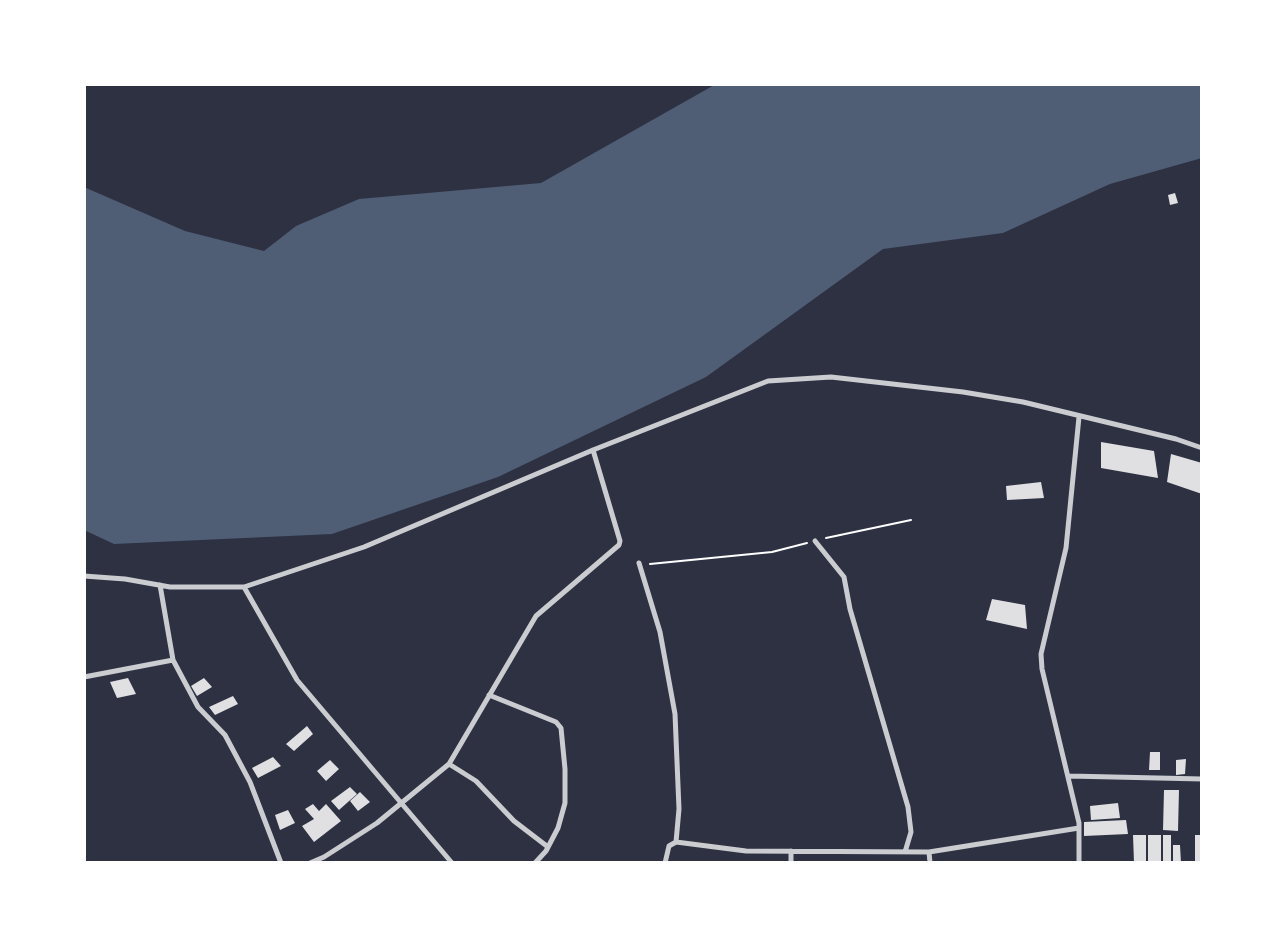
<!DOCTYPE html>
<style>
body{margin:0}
#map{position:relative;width:1286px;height:947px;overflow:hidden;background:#2d3142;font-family:Lato,sans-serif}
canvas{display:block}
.frame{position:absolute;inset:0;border:86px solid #fff;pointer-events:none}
</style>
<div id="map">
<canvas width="1286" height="947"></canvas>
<div class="frame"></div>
</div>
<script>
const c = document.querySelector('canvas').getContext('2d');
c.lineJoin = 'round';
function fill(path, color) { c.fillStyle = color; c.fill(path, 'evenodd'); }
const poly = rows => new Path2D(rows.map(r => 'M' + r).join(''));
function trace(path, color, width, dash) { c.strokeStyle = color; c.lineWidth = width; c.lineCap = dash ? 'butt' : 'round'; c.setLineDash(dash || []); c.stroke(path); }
fill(poly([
 [716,84,1202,84,1202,158,1110,184,1003,233,883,249,706,377,498,477,332,534,114,544,84,530,84,187,185,231,264,251,296,226,359,199,541,183]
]), '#4f5d75');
fill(poly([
 [1175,193,1178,203,1170,205,1168,195],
 [1101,442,1154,451,1158,478,1101,468],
 [1171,454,1202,463,1202,494,1167,482],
 [1041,482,1044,498,1007,500,1006,486],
 [992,599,1025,605,1027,629,986,620],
 [128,678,136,694,117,698,110,682],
 [204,678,212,687,197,696,191,686],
 [233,696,238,704,215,715,209,707],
 [307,726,313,734,294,751,286,744],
 [1150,752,1160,752,1160,770,1149,770],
 [273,757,281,766,258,778,252,768],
 [1186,759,1185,774,1176,775,1176,760],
 [330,760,339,769,326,781,317,771],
 [350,787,357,794,339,810,331,801],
 [1164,790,1179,790,1178,831,1163,830],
 [360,792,370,802,358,811,350,801],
 [1118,803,1120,818,1091,820,1090,806],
 [313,804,319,811,326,804,341,821,314,842,302,826,314,819,305,809],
 [288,810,295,823,280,830,275,815],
 [1126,820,1128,834,1084,836,1084,822],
 [1133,835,1146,835,1146,863,1134,863],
 [1148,835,1161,835,1161,863,1148,863],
 [1163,835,1171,835,1171,863,1163,863],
 [1195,835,1202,835,1202,863,1195,863],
 [1173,845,1180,845,1181,863,1173,863]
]), '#e0e0e3');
trace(poly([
 [826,538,911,520],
 [650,564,772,552,807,543]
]), '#fff', 2);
trace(poly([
 [1079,417,1066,548,1041,654,1042,669,1079,823,1079,863],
 [815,541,844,577,850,609,908,807,911,832,905,852],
 [639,563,660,632,675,714,679,809,676,842],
 [84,576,125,579,170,587,244,587,364,547,593,450,768,381,831,377,963,392,1023,402,1176,439,1202,448],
 [160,585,173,660,198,707,225,735,250,782,281,863],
 [244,587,297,680,452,863],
 [84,677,173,660],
 [489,695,556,722,561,728,565,769,565,803,558,828,546,851,535,863],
 [449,764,476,781,514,821,548,847],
 [1069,776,1202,779],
 [929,852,930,863],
 [310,863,324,857,377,823,449,764,536,616,619,545,620,541,593,450],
 [665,863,669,846,676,842,746,851,929,852,1079,828],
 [791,863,791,851]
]), '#caccd0', 5);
</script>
